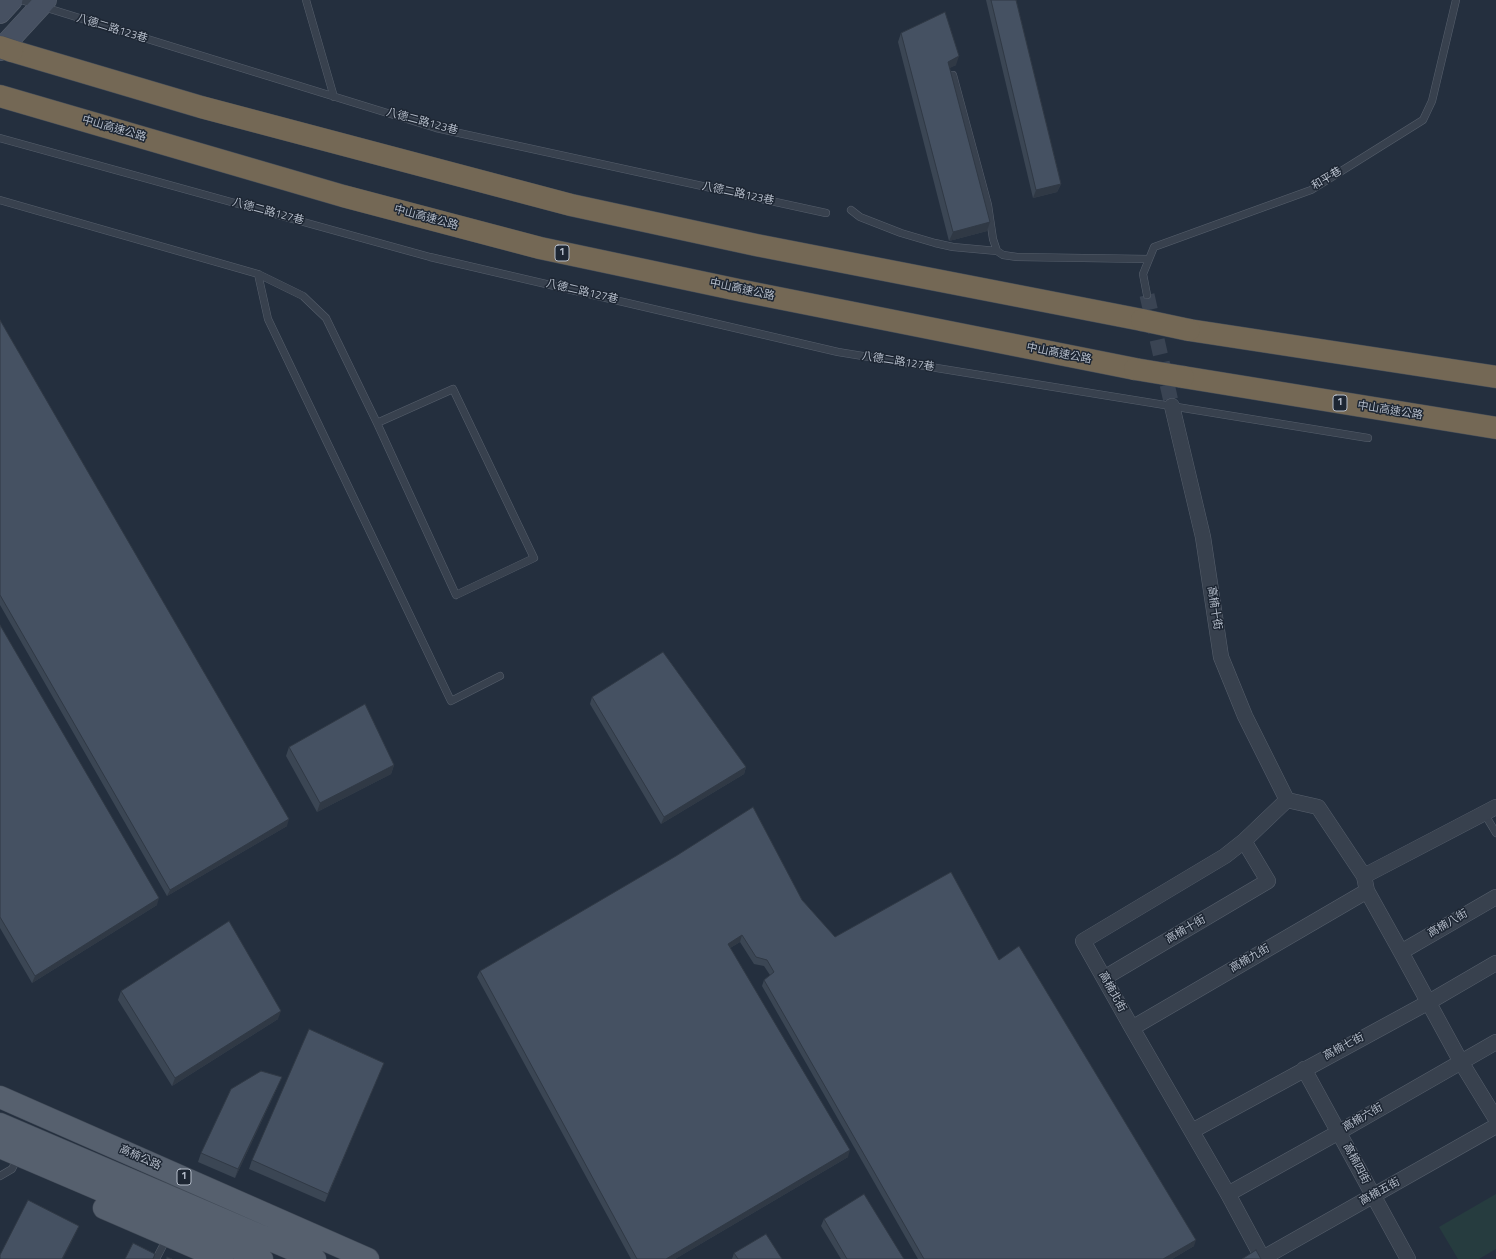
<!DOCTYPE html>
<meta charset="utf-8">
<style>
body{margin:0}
canvas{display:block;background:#242f3e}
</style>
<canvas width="1496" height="1259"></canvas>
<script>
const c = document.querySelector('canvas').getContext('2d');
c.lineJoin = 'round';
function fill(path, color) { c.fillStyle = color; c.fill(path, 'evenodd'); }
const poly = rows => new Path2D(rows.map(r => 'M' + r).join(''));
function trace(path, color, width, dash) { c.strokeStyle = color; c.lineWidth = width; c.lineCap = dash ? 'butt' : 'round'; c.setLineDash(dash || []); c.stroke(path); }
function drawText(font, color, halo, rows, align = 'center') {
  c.font = font + ' "Titillium Web","Noto Sans TC",sans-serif'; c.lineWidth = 3; c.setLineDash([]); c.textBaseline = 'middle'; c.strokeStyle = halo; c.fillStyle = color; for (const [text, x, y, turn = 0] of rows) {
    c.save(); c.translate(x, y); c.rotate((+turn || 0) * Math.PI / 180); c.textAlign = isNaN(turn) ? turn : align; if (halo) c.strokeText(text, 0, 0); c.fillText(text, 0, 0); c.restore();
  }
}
fill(poly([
 [1496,1194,1496,1249,1479,1259,1458,1259,1439,1227]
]), '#263c3f');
trace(poly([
 [1147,295,1172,406]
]), '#3a4453', 15, [15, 8]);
const lane = poly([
 [21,0,436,128,826,213],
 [306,0,334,97],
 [953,75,988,205,993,239,997,251,1003,255,1017,257,1149,259],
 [0,138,430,257,838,352,1368,438],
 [0,200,258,274,303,296,326,318,377,423,456,595,534,558,453,389,377,423],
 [851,210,860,217,901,233,935,243,953,247,997,251],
 [258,274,268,319,451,701,500,676],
 [1147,295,1143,274,1154,247,1311,190,1423,120,1432,101,1456,0],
 [1484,813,1496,833],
 [0,1176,12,1169,18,1157],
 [156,1259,167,1238]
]);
const street = poly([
 [1172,406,1203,537,1221,657,1245,716,1287,800],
 [1287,800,1318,807,1364,876,1367,891,1401,952,1461,1062,1496,1119],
 [1364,876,1496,807],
 [1401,952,1496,897],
 [1104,978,1268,881,1244,841],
 [1132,1028,1367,891],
 [1304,1069,1408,1259],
 [1192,1131,1429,1002,1496,963],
 [1228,1194,1339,1132,1496,1042],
 [1263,1258,1496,1126],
 [1263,1259,1228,1194,1132,1028,1083,941,1225,856,1244,841,1287,800]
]);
const secondary = poly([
 [0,13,12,0],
 [0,50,46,0]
]);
const primary = poly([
 [0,1097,368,1259],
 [0,1124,315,1259],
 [0,1147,262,1259],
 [104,1208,222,1259]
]);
const highway = poly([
 [12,51,201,107,571,205,756,245,1142,320],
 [0,96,343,196,540,248,743,291,1135,369],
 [1189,330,1496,377],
 [1183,377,1496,428]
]);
trace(lane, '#565f6c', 8);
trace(street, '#565f6c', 16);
trace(secondary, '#565f6c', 22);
trace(primary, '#414a57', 23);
trace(highway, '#434c59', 23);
trace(lane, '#38414e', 7);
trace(street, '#38414e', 15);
trace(secondary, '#465061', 21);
trace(primary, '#56606e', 22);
trace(highway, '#746855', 22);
const highwayBridge = poly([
 [0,47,12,51],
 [1142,320,1189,330],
 [1135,369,1183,377]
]);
trace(highwayBridge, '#434c59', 23, []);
trace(highwayBridge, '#746855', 22);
fill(poly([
 [986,0,1016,0,1061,184,1057,192,1033,198],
 [901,33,956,65,949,68,987,231,949,241,898,42],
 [0,320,287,826,167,896,0,605],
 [0,625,157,905,32,983,0,928],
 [592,697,746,767,744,774,661,824,590,704],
 [289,747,394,765,391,774,317,812,286,756],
 [802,900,835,937,999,960,1194,1246,1172,1259,918,1259,762,986,764,980,770,975,764,966,754,964,740,942,730,948,848,1157,675,1259,631,1259,477,977,480,971],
 [121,991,278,1019,172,1086,118,1000],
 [380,1072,325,1202,249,1169,252,1160],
 [278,1086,235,1178,198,1162,201,1153],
 [824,1219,904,1259,841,1259,821,1226],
 [734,1253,782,1259,732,1259]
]), '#3b4654');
fill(poly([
 [959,56,956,65,944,71,948,62],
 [1061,184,1057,192,1033,198,1036,190],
 [990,222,987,231,949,241,953,232],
 [394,765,391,774,317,812,320,803],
 [746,767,744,774,661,824,664,817],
 [289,819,287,826,167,896,170,890],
 [159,898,157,905,32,983,35,976],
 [742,935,740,942,725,951,728,944],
 [281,1011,278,1019,172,1086,175,1078],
 [384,1063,380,1072,325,1202,328,1194],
 [282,1077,278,1086,235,1178,238,1169],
 [850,1150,848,1157,675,1259,666,1259],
 [79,1226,75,1235,63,1259,62,1259],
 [1196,1240,1194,1246,1172,1259,1163,1259]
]), '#303945');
const building = poly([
 [991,0,1016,0,1061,184,1036,190,991,0],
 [945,12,959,56,948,62,990,222,953,232,901,33,945,12],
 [0,320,289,819,170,890,0,595,0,320],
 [0,625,159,898,35,976,0,917,0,625],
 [663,652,746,767,664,817,592,697,663,652],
 [365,704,394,765,320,803,289,747,365,704],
 [753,807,802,900,835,937,951,872,999,960,1019,946,1196,1240,1163,1259,924,1259,764,980,774,972,767,960,756,957,742,935,728,944,850,1150,666,1259,637,1259,480,971,676,856,753,807],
 [229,921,281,1011,175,1078,121,991,229,921],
 [309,1029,384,1063,328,1194,252,1160,309,1029],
 [261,1071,282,1077,238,1169,201,1153,231,1089,261,1071],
 [864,1194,904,1259,847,1259,824,1219,864,1194],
 [28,1200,79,1226,62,1259,0,1259,0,1255,28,1200],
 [766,1234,782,1259,738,1259,734,1253,766,1234],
 [133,1243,155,1254,153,1259,125,1259,133,1243],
 [1256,1250,1261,1259,1242,1259,1256,1250],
 [167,1257,172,1259,166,1259,167,1257]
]);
fill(building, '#455162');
trace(building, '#303945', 1);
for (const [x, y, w] of [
 [562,253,14],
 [1340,403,14],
 [184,1177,14]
]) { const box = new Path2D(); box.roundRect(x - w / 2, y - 8, w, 16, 3); c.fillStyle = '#1d2633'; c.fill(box); trace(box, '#b4bcc9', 1); }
drawText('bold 10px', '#b4bcc9', null, [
 ["1",562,253],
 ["1",1340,403],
 ["1",184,1177]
]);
drawText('11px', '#b4bcc9', '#1d2633', [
 ["八德二路123巷",112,29,17],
 ["八德二路123巷",422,122,15],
 ["中山高速公路",114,129,16],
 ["和平巷",1327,179,-31],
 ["八德二路123巷",738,194,12],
 ["八德二路127巷",268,212,15],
 ["中山高速公路",426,218,15],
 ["中山高速公路",742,290,12],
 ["八德二路127巷",582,292,13],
 ["中山高速公路",1059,354,11],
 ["八德二路127巷",898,362,9],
 ["中山高速公路",1390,411,9],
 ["高楠十街",1214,608,81],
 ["高楠八街",1448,924,-30],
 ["高楠十街",1186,930,-30],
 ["高楠九街",1250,959,-30],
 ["高楠北街",1112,992,61],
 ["高楠七街",1344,1047,-28],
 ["高楠六街",1363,1118,-30],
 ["高楠公路",140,1158,24],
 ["高楠四街",1356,1164,62],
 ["高楠五街",1380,1192,-29]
]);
</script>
